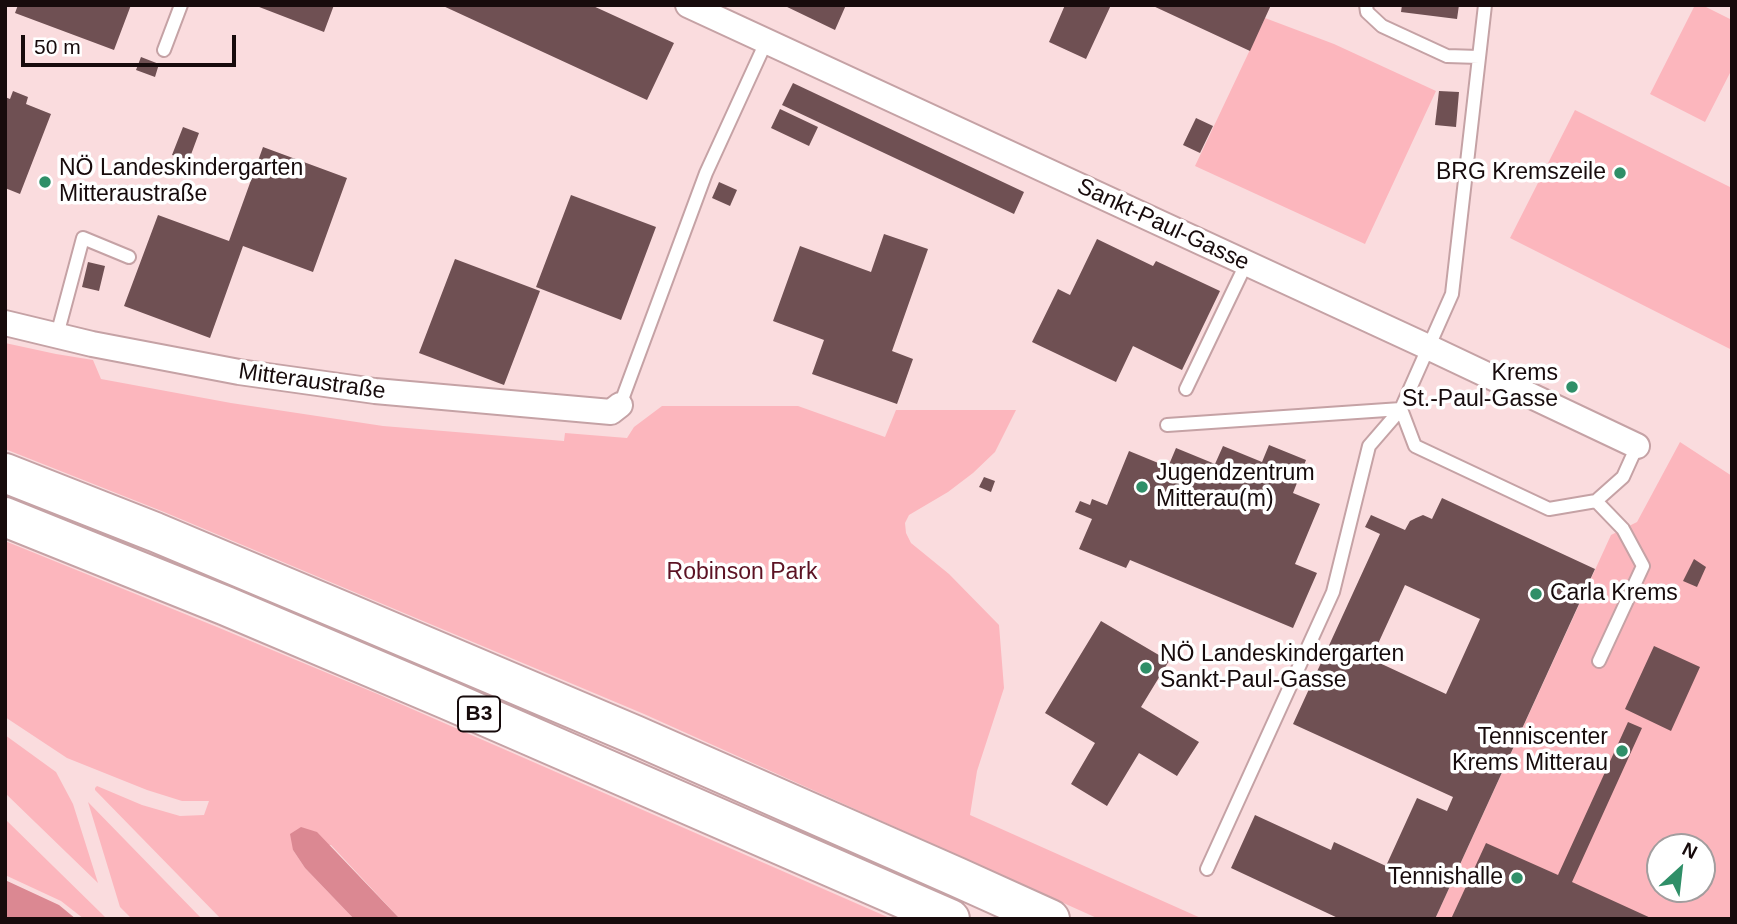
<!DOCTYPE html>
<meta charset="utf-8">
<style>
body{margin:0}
#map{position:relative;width:1737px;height:924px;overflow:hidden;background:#fadcde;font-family:Helvetica,sans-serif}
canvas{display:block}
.frame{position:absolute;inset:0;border:7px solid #170b0c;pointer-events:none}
.north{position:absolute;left:1646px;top:833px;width:70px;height:70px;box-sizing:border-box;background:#fff;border:2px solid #a29d9e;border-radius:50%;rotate:27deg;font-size:19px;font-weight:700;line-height:28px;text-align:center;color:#170b0c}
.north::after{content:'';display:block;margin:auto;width:24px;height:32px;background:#2f8f68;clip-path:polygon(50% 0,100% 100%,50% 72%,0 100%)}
.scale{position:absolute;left:21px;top:35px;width:215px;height:32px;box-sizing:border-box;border:4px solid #170b0c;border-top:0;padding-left:9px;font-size:21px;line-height:24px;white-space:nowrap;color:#170b0c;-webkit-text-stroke:5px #fff;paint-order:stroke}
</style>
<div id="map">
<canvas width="1737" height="924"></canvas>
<div class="frame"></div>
<div class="north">N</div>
<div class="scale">50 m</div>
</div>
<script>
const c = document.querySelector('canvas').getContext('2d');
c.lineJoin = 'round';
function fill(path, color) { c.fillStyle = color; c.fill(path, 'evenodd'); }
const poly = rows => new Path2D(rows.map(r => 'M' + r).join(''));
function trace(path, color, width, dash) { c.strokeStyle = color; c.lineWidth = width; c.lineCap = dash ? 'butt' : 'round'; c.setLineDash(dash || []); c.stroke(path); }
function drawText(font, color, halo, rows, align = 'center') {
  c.font = font + ' Helvetica,sans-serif'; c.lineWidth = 7; c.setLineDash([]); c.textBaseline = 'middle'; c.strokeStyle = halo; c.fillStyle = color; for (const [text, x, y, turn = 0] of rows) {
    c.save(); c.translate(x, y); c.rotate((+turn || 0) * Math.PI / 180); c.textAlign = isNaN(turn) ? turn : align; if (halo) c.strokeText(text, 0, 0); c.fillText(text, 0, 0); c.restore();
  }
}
fill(poly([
 [1695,5,1702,5,1732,20,1732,69,1705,122,1650,94],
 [1265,18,1334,44,1436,91,1365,244,1195,166],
 [1575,110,1732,188,1732,350,1510,238],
 [5,343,56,354,93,360,101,379,231,403,383,426,564,441,565,433,627,438,634,427,662,406,798,406,885,437,896,410,1016,410,995,452,973,473,948,492,909,515,905,523,906,533,911,543,949,574,999,625,1004,688,977,771,970,815,1203,919,1099,919,644,714,164,512,5,449],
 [1680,442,1732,476,1732,919,1435,919,1611,535,1637,522],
 [1660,847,1702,847,1702,889,1660,889],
 [5,541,217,627,380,695,892,919,400,919,331,845,293,850,305,868,354,919,221,919,95,790,95,788,97,786,142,805,180,816,204,815,209,801,182,801,147,790,67,758,5,717],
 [5,735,56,772,73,804,98,883,5,793],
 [88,802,202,919,132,919,120,907],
 [5,819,101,913,107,919,84,919,61,901,5,875]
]), '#fcb6bd');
fill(poly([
 [301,827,317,832,400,919,354,919,305,868,293,850,290,834],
 [5,880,59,905,76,919,5,919]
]), '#db8892');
fill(poly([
 [18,5,131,5,114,50,15,13],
 [254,5,334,5,324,32],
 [441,5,591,5,674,43,647,100],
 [783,5,846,5,835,30],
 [1065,5,1111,5,1086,59,1049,42],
 [1151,5,1271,5,1250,51],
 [1402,5,1459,5,1457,19,1401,12],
 [141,57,159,64,155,77,136,70],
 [793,83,1024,192,1014,214,782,105],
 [13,91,28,97,26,104,51,114,20,194,5,188,5,97,10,99],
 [1439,91,1459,92,1456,127,1435,125],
 [780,109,818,127,809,146,771,128],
 [1196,118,1213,126,1200,153,1183,145],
 [183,127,199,133,189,160,172,155],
 [263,147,347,178,313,272,243,246,210,338,124,306,158,215,229,241],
 [719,182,737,190,730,206,712,198],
 [571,195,656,227,621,320,536,287],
 [884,234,928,249,892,351,913,359,897,404,812,374,824,340,773,321,800,246,871,272],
 [1097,239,1153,266,1156,261,1220,291,1182,370,1133,346,1116,382,1032,342,1058,289,1070,295],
 [455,259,540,291,504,385,419,353],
 [88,262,105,266,99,291,82,287],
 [1269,445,1306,460,1293,493,1320,504,1295,564,1317,573,1293,628,1130,560,1126,568,1079,549,1092,519,1075,512,1080,501,1090,505,1092,499,1107,505,1129,451,1168,467,1176,448,1215,464,1223,446,1262,462],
 [984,477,995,481,991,492,979,487],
 [1442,498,1595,569,1435,919,1340,919,1231,868,1255,815,1331,850,1334,842,1386,866,1417,798,1447,811,1453,797,1293,724,1380,534,1365,527,1371,515,1405,530,1410,521,1416,518,1423,515,1432,519],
 [1405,585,1480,619,1446,694,1371,659],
 [1694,559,1706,567,1697,587,1683,581],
 [1101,621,1169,661,1141,707,1199,742,1177,776,1139,753,1107,806,1071,784,1095,743,1045,713],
 [1654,646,1700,667,1671,731,1625,709],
 [1628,722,1642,728,1572,882,1653,919,1451,919,1486,843,1558,875]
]), '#6f5053');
const lane = poly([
 [1366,5,1367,12,1382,26,1447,56,1479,57],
 [164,50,181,5],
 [57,335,83,238,129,257],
 [1186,389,1246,264],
 [620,405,706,173,766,42],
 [1401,409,1415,446,1549,509,1596,501,1623,477,1637,446],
 [1167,425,1401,409],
 [1596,501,1623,529,1643,566,1599,661],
 [1207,869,1333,592,1369,446,1401,409,1452,294,1485,5]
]);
const street = poly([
 [688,5,1428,347,1637,446],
 [5,323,92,344,239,372,375,391,611,412,620,405]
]);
const highway = poly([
 [5,473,155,532,350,614,635,735,957,877,1050,919],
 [5,517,226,606,450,701,950,919]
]);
trace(lane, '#c5a2a5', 16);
trace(street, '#c5a2a5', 28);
trace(highway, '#c5a2a5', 42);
trace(lane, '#fff', 12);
trace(street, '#fff', 24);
trace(highway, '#fff', 38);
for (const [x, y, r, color] of [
 [1620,173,7,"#2f8f68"],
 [45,182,7,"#2f8f68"],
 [1572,387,7,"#2f8f68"],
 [1142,487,7,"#2f8f68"],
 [1536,594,7,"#2f8f68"],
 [1146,668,7,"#2f8f68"],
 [1622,751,7,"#2f8f68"],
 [1517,878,7,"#2f8f68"]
]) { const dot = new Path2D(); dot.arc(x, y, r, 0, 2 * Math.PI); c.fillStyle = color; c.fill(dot); trace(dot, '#fff', 2.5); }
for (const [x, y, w] of [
 [479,714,42]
]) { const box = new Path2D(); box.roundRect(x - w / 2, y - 17.5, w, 35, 5); c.fillStyle = '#fff'; c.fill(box); trace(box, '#170b0c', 2); }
drawText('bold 21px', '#170b0c', null, [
 ["B3",479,714]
]);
drawText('23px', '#170b0c', '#fff', [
 ["NÖ Landeskindergarten",59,169],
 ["Mitteraustraße",59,195],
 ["BRG Kremszeile",1606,173,"right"],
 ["Krems",1558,374,"right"],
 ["St.-Paul-Gasse",1558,400,"right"],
 ["Jugendzentrum",1156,474],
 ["Mitterau(m)",1156,500],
 ["Carla Krems",1550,594],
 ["NÖ Landeskindergarten",1160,655],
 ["Sankt-Paul-Gasse",1160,681],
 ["Tenniscenter",1608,738,"right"],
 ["Krems Mitterau",1608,764,"right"],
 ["Tennishalle",1503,878,"right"]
], 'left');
drawText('23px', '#170b0c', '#fff', [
 ["Sankt-Paul-Gasse",1163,225,25],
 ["Mitteraustraße",312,382,8]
]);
drawText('23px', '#5c1223', '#fff', [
 ["Robinson Park",742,573]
]);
</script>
